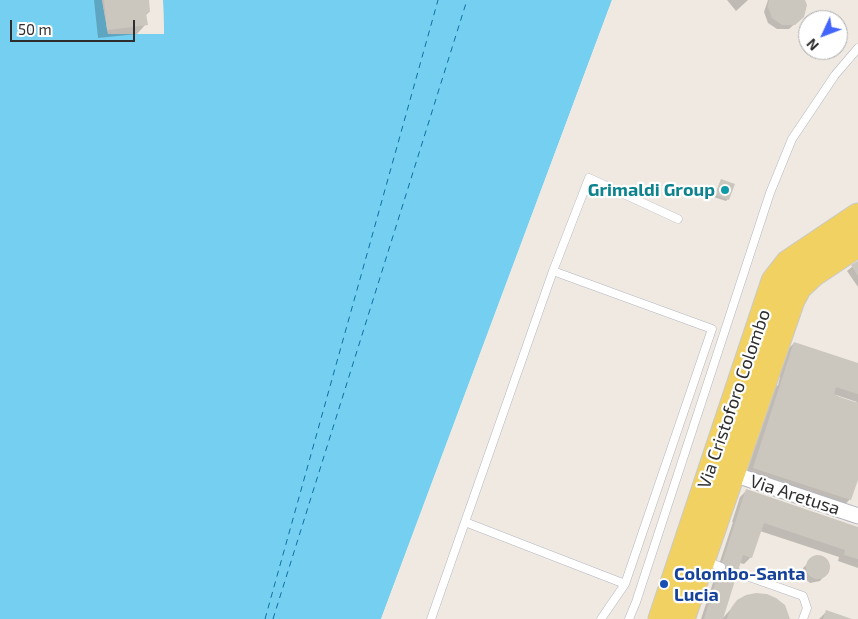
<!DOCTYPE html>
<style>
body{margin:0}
#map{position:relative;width:858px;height:619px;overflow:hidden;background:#efe9e1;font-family:"Exo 2",sans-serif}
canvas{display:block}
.north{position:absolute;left:798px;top:10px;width:50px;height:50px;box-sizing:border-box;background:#fff;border:1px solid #ababab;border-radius:50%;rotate:227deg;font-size:14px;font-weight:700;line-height:20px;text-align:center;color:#2e2e2e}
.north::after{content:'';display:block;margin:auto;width:18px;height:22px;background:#4264fb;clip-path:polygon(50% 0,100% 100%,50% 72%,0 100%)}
.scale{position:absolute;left:10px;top:20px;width:125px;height:22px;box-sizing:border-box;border:2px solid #2e2e2e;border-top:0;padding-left:6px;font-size:15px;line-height:18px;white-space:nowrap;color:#2e2e2e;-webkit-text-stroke:4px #fff;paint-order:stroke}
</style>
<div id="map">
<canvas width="858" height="619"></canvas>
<div class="north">N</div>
<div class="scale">50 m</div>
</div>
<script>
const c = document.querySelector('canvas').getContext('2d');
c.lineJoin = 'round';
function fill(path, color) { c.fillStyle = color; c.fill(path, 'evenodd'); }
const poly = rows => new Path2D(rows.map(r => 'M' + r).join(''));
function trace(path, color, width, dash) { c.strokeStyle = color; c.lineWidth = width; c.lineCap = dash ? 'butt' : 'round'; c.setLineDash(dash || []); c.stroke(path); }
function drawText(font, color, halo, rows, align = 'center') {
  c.font = font + ' "Exo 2",sans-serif'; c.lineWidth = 4.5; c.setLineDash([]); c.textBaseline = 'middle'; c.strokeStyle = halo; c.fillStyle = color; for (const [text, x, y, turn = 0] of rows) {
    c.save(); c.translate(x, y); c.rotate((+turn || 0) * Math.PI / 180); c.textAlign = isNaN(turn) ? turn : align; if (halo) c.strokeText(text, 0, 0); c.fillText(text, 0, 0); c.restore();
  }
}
fill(poly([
 [0,0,102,0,108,34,164,34,163,0,612,0,381,619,0,619]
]), '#75cff0');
fill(poly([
 [102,0,104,0,110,31,161,32,160,0,163,0,164,34,108,34],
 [612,0,615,0,607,23,384,619,381,619]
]), '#efe9e1');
fill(poly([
 [94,0,148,0,149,12,145,16,146,24,137,34,98,38],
 [727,0,748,0,736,11],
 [768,0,804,0,798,21,789,29,777,29,768,23,764,12],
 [721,180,728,199,726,201,714,197],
 [858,262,858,287,847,271],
 [794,343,858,364,858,476,850,499,841,509,745,477,773,389,778,385,780,377,779,377,787,350],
 [833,394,857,402,856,405],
 [747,490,858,528,858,568,838,561,839,557,760,531,751,557,744,564,740,563,721,619,701,619,733,522,732,522,740,497],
 [820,556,826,559,829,570,820,581,810,583,804,578,803,568,813,558],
 [738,601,789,619,722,619],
 [826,612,849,619,819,619]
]), '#0003');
trace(poly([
 [265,619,438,0],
 [273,619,467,0]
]), '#0d6fa3', 1, [6, 5]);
fill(poly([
 [104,0,149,0,150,12,146,13,148,25,107,30],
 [769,0,805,0,807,5,804,17,795,25,782,25,772,18,768,7],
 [721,179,735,184,729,200,715,195],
 [858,261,858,276,851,265],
 [794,342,858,363,858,394,836,387,834,395,858,403,858,480,851,500,753,468],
 [746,489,858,527,858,559,844,555,845,550,764,523,752,558,743,555,723,619,704,619],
 '806 567a12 12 0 1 1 24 0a12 12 0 1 1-24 0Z',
 [756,593,767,594,776,598,785,605,790,619,727,619,731,608,737,600,746,595],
 [826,610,852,619,823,619]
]), '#cbc7bf');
const service = poly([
 [553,271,712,329,625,584,601,619],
 [465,522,625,584],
 [706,561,721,567],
 [738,573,803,596,807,608,803,619],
 [431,619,553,271,589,178,678,219],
 [629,619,636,602,770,193,792,139,835,75,858,48]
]);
const minor = poly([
 [733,474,858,516]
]);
const primary = poly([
 [661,619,774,281,788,263,858,216],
 [682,619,792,300,799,287,813,274,858,244]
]);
trace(service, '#b4b7c1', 9);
trace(minor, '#b4b7c1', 17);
trace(primary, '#c9c9c9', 27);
trace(service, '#fff', 8);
trace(minor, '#fff', 15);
trace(primary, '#f2d163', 25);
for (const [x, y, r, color] of [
 [725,190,5,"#0f9aa8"],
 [664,584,5,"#1a4fb4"]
]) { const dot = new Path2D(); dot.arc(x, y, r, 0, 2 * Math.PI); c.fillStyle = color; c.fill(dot); trace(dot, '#fff', 2); }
drawText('bold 18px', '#0d838f', '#fff', [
 ["Grimaldi Group",715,190]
], 'right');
drawText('18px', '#2e2e2e', '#fff', [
 ["Via Cristoforo Colombo",734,399,-71],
 ["Via Aretusa",795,495,18]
]);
drawText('bold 18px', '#164399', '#fff', [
 ["Colombo-Santa",674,574],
 ["Lucia",674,595]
], 'left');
</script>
